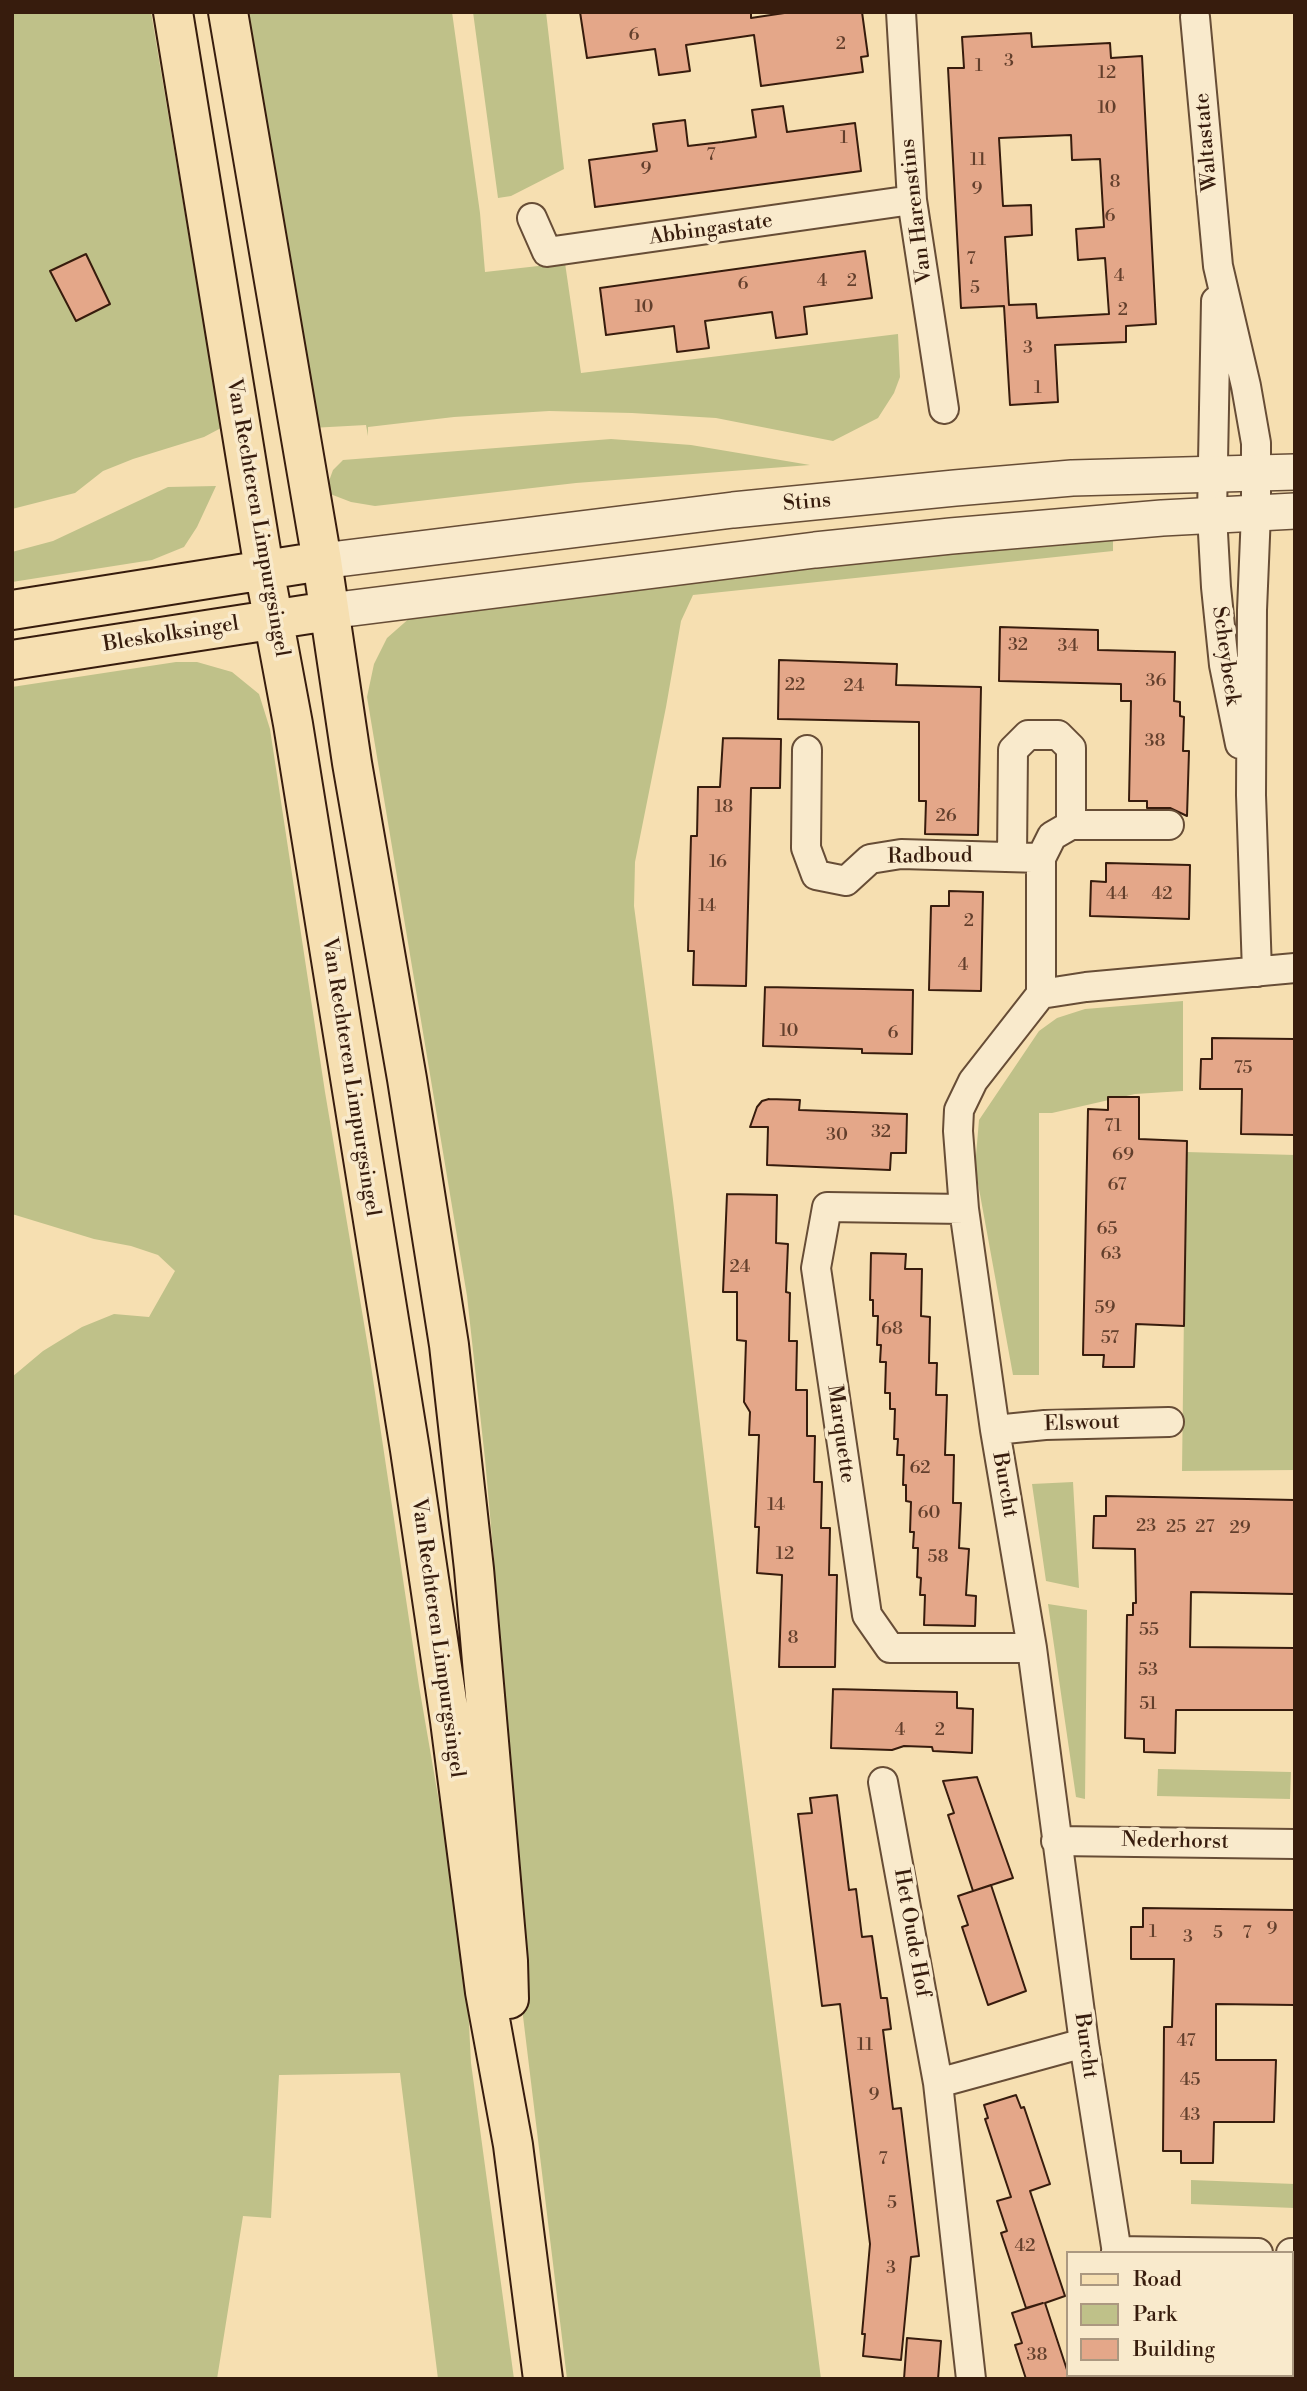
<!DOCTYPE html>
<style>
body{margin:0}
#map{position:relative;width:1307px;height:2391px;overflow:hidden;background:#f6dfb1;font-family:"Libre Bodoni",serif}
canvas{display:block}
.frame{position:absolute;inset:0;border:14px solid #371c0d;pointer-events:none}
.legend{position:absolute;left:1066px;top:2251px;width:228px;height:126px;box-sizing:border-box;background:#f9eacc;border:2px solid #ab9880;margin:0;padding:9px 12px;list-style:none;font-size:21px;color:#371c0d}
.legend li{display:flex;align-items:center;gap:14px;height:35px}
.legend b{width:35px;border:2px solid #ab9880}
</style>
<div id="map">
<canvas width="1307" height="2391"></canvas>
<div class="frame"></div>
<ul class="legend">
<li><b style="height:9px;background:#f6dfb1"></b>Road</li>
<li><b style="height:19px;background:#bfc189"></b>Park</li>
<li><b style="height:19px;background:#e4a789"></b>Building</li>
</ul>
</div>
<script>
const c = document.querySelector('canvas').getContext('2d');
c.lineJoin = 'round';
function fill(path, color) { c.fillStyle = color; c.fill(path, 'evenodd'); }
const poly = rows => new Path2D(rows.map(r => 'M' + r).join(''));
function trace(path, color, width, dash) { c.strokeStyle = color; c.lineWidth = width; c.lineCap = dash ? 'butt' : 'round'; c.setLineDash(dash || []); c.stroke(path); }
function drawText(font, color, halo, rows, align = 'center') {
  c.font = font + ' "Libre Bodoni",serif'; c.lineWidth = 7; c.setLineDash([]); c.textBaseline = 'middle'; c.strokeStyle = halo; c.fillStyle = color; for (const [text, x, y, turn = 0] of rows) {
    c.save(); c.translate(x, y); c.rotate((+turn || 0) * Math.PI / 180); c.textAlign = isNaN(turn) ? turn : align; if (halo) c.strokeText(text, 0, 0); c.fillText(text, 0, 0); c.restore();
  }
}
fill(poly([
 [12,12,151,12,221,428,204,437,133,459,103,471,75,493,12,509],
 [243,12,452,12,480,213,485,272,565,263,581,373,898,334,900,377,894,393,878,418,833,441,716,418,632,413,549,411,454,417,368,427,368,436,366,425,311,428],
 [473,12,546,12,564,169,511,196,498,198],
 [611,439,691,445,810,465,576,483,375,506,351,502,325,492,333,470,343,460],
 [216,486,197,527,184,547,152,560,12,582,12,552,53,541,168,487],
 [1113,534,1113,551,693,595,681,621,666,707,635,862,634,906,673,1200,721,1598,821,2379,567,2379,514,1942,496,1722,494,1560,485,1459,467,1296,367,697,374,664,387,638,412,616,434,608],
 [176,662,197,662,232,672,259,694,270,729,325,1092,370,1359,419,1686,452,1877,468,2005,471,2063,514,2379,438,2379,400,2073,279,2075,271,2218,243,2216,217,2379,12,2379,12,1377,43,1351,82,1327,114,1314,149,1317,175,1271,158,1255,131,1246,94,1239,12,1214,12,687],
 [1183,1001,1183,1091,1135,1094,1052,1113,1039,1113,1039,1375,1013,1375,975,1167,979,1120,1039,1031,1057,1018,1085,1009],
 [1186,1152,1295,1155,1295,1470,1182,1471],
 [1073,1482,1079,1588,1046,1581,1032,1484],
 [1048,1604,1087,1610,1085,1799,1076,1797],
 [1158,1769,1291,1772,1290,1799,1157,1796],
 [1191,2180,1295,2184,1295,2208,1191,2204]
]), '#bfc189');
const building = poly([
 [580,12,751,12,751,18,791,12,862,12,868,56,861,57,863,72,761,86,754,35,686,45,690,71,659,75,655,49,587,58,580,12],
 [1031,33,1032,47,1110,43,1111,58,1142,56,1156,324,1126,326,1126,342,1055,345,1058,402,1010,405,1004,306,961,308,948,68,964,68,962,37,1031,33],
 [1071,135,1072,160,1100,159,1104,227,1076,229,1077,244,1078,260,1105,258,1109,314,1037,318,1036,304,1009,305,1005,237,1032,235,1031,205,1003,206,999,138,1071,135],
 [783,106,787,132,855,123,861,171,595,207,589,160,657,151,653,124,685,120,688,146,722,142,756,137,752,110,783,106],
 [865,251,872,298,804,307,807,334,776,338,772,312,705,321,709,348,677,352,674,326,606,335,600,288,865,251],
 [86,254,110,304,76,321,50,271,86,254],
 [1000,627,1098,630,1098,650,1175,652,1174,701,1180,702,1180,716,1184,717,1183,751,1189,751,1187,816,1170,808,1147,808,1147,801,1129,801,1131,701,1121,701,1121,684,999,681,1000,627],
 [779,660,897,664,896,685,981,687,978,835,925,834,926,801,919,801,919,722,778,719,779,660],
 [723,738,781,739,780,788,751,788,746,986,693,985,694,951,688,951,691,836,697,836,698,787,720,787,723,738],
 [1106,863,1190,865,1189,919,1090,916,1091,881,1106,882,1106,863],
 [949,891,983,892,981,991,929,990,931,906,949,906,949,891],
 [765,987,913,990,912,1054,862,1053,862,1049,763,1046,765,987],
 [1212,1038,1295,1039,1295,1135,1241,1134,1242,1089,1200,1089,1201,1059,1212,1059,1212,1038],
 [1108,1097,1139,1097,1139,1139,1187,1141,1184,1326,1136,1324,1134,1367,1103,1367,1104,1355,1083,1355,1088,1109,1108,1110,1108,1097],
 [769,1099,800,1100,799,1110,907,1114,906,1153,891,1153,890,1170,767,1165,768,1127,750,1127,757,1107,762,1101,769,1099],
 [727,1194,777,1195,776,1243,788,1244,786,1292,790,1293,789,1341,797,1341,796,1390,807,1390,807,1436,815,1436,814,1482,822,1482,821,1528,830,1528,829,1575,837,1575,835,1667,779,1667,782,1575,757,1573,759,1527,755,1527,759,1435,749,1435,750,1412,744,1402,746,1341,737,1340,737,1292,723,1292,727,1194],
 [871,1253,906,1254,905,1269,922,1269,921,1316,930,1317,929,1363,937,1363,936,1395,947,1395,945,1455,954,1455,953,1503,961,1503,959,1548,969,1549,966,1595,976,1596,975,1626,924,1625,925,1595,920,1595,921,1578,917,1577,918,1548,913,1548,914,1532,910,1532,911,1502,906,1501,906,1485,903,1485,904,1455,897,1455,898,1439,894,1439,895,1409,890,1409,890,1393,885,1393,886,1362,880,1362,881,1345,877,1345,878,1316,873,1316,873,1300,870,1300,871,1253],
 [1106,1496,1295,1500,1295,1594,1191,1592,1190,1647,1295,1648,1295,1710,1176,1710,1175,1753,1144,1752,1144,1739,1125,1738,1127,1615,1133,1615,1133,1603,1136,1603,1135,1549,1093,1548,1094,1516,1106,1516,1106,1496],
 [833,1689,957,1692,957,1708,973,1709,972,1753,933,1751,932,1747,904,1746,892,1750,831,1748,833,1689],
 [977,1777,1013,1878,973,1891,948,1815,954,1813,943,1781,977,1777],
 [837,1795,849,1890,856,1889,862,1937,872,1936,881,1998,887,1998,891,2029,883,2030,893,2109,901,2108,919,2256,911,2257,901,2360,863,2356,865,2334,862,2334,870,2244,840,2004,822,2006,798,1814,812,1813,810,1798,837,1795],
 [991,1885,1026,1991,988,2005,962,1927,968,1925,958,1896,991,1885],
 [1143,1908,1295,1910,1295,2005,1216,2004,1216,2060,1276,2060,1274,2122,1214,2122,1213,2163,1181,2163,1181,2151,1163,2151,1164,2027,1172,2027,1174,1959,1131,1959,1131,1927,1143,1927,1143,1908],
 [1016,2095,1021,2108,1024,2107,1050,2184,1030,2191,1065,2296,1045,2303,1070,2379,1026,2379,1015,2345,1022,2343,1012,2313,1043,2303,1026,2308,1001,2233,1007,2231,997,2201,1011,2197,985,2119,988,2118,984,2105,1016,2095],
 [907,2338,941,2341,938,2379,904,2379,907,2338]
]);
fill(building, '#e4a789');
trace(building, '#371c0d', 2);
const minor = poly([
 [901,12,912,200,944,409],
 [1195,17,1218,266,1246,386,1256,443,1256,513,1252,610,1251,795,1257,972],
 [532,218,547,252,912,200],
 [1216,301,1212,515,1216,587,1224,665,1240,744],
 [807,750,806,848,816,875,846,881,870,859,901,854,1041,858],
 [1012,857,1013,750,1028,735,1058,735,1071,748,1071,825],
 [1041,994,1041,858,1052,836,1071,825,1169,825],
 [964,1209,827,1207,816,1268,867,1615,890,1648,1032,1648],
 [995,1430,1045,1425,1169,1422],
 [883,1782,938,2083,971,2379],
 [1056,1841,1295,1844],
 [938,2083,1084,2043],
 [1116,2251,1258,2253],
 [1117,2253,1084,2043,1032,1648,995,1430,964,1209,958,1131,959,1110,973,1081,1041,994,1086,987,1295,968],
 [1291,2253,1295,2253],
 [1143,2375,1144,2379]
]);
const tertiary = poly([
 [322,561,733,510,955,488,1072,478,1295,472],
 [329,611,815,550,951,536,1162,518,1295,511]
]);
const primary = poly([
 [173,12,264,569,293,724,410,1450,450,1721,485,1992,513,2145,543,2379],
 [228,12,322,561,352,763,407,1079,449,1345,474,1569,508,1961,509,1999],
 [12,610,322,561],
 [12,660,329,611]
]);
trace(minor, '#674d36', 32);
trace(tertiary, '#674d36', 38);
trace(primary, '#371c0d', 42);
trace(minor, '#f9eacc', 28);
trace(tertiary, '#f9eacc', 35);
trace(primary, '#f6dfb1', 38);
drawText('18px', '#623f2c', null, [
 ["6",634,36],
 ["2",841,45],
 ["3",1009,62],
 ["1",979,67],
 ["12",1107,74],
 ["10",1107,109],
 ["1",844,139],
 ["7",711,156],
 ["11",978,161],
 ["9",646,170],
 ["8",1115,183],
 ["9",977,190],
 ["6",1110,217],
 ["7",971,260],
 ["4",1119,277],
 ["4",822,282],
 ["2",852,282],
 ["6",743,285],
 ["5",975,289],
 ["10",644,308],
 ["2",1123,311],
 ["3",1028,349],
 ["1",1038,389],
 ["32",1018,646],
 ["34",1068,647],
 ["36",1156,682],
 ["22",795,686],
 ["24",854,687],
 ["38",1155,742],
 ["18",724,808],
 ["26",946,817],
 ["16",718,863],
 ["44",1117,895],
 ["42",1162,895],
 ["14",707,907],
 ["2",969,922],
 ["4",963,966],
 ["10",789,1032],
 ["6",893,1034],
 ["75",1243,1069],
 ["71",1113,1127],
 ["32",881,1133],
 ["30",837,1136],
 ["69",1123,1156],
 ["67",1117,1186],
 ["65",1107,1230],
 ["63",1111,1255],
 ["24",740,1268],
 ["59",1105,1309],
 ["68",892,1330],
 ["57",1110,1339],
 ["62",920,1469],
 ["14",776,1506],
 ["60",929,1514],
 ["23",1146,1527],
 ["25",1176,1528],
 ["27",1205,1528],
 ["29",1240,1529],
 ["12",785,1555],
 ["58",938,1558],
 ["55",1149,1631],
 ["8",793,1639],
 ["53",1148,1671],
 ["51",1148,1705],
 ["4",900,1731],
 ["2",940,1731],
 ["9",1272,1930],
 ["1",1153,1933],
 ["5",1218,1934],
 ["7",1247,1934],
 ["3",1188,1938],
 ["47",1186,2042],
 ["11",865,2046],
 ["45",1190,2081],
 ["9",874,2096],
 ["43",1190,2116],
 ["7",883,2160],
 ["5",892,2204],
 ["42",1025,2247],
 ["3",891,2269],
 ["38",1037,2356]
]);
drawText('21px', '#371c0d', '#f9eacc', [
 ["Waltastate",1207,142,-95],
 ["Van Harenstins",917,211,-97],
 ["Abbingastate",711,230,-8],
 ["Stins",807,503,-5],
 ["Van Rechteren Limpurgsingel",257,518,80],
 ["Bleskolksingel",171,635,-9],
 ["Scheybeek",1225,656,82],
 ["Radboud",930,857,-1],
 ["Van Rechteren Limpurgsingel",350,1077,81],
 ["Elswout",1082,1424,-2],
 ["Marquette",840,1434,82],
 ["Burcht",1004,1485,80],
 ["Van Rechteren Limpurgsingel",437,1638,82],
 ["Nederhorst",1175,1842,1],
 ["Het Oude Hof",911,1933,80],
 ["Burcht",1085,2046,82]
]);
</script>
